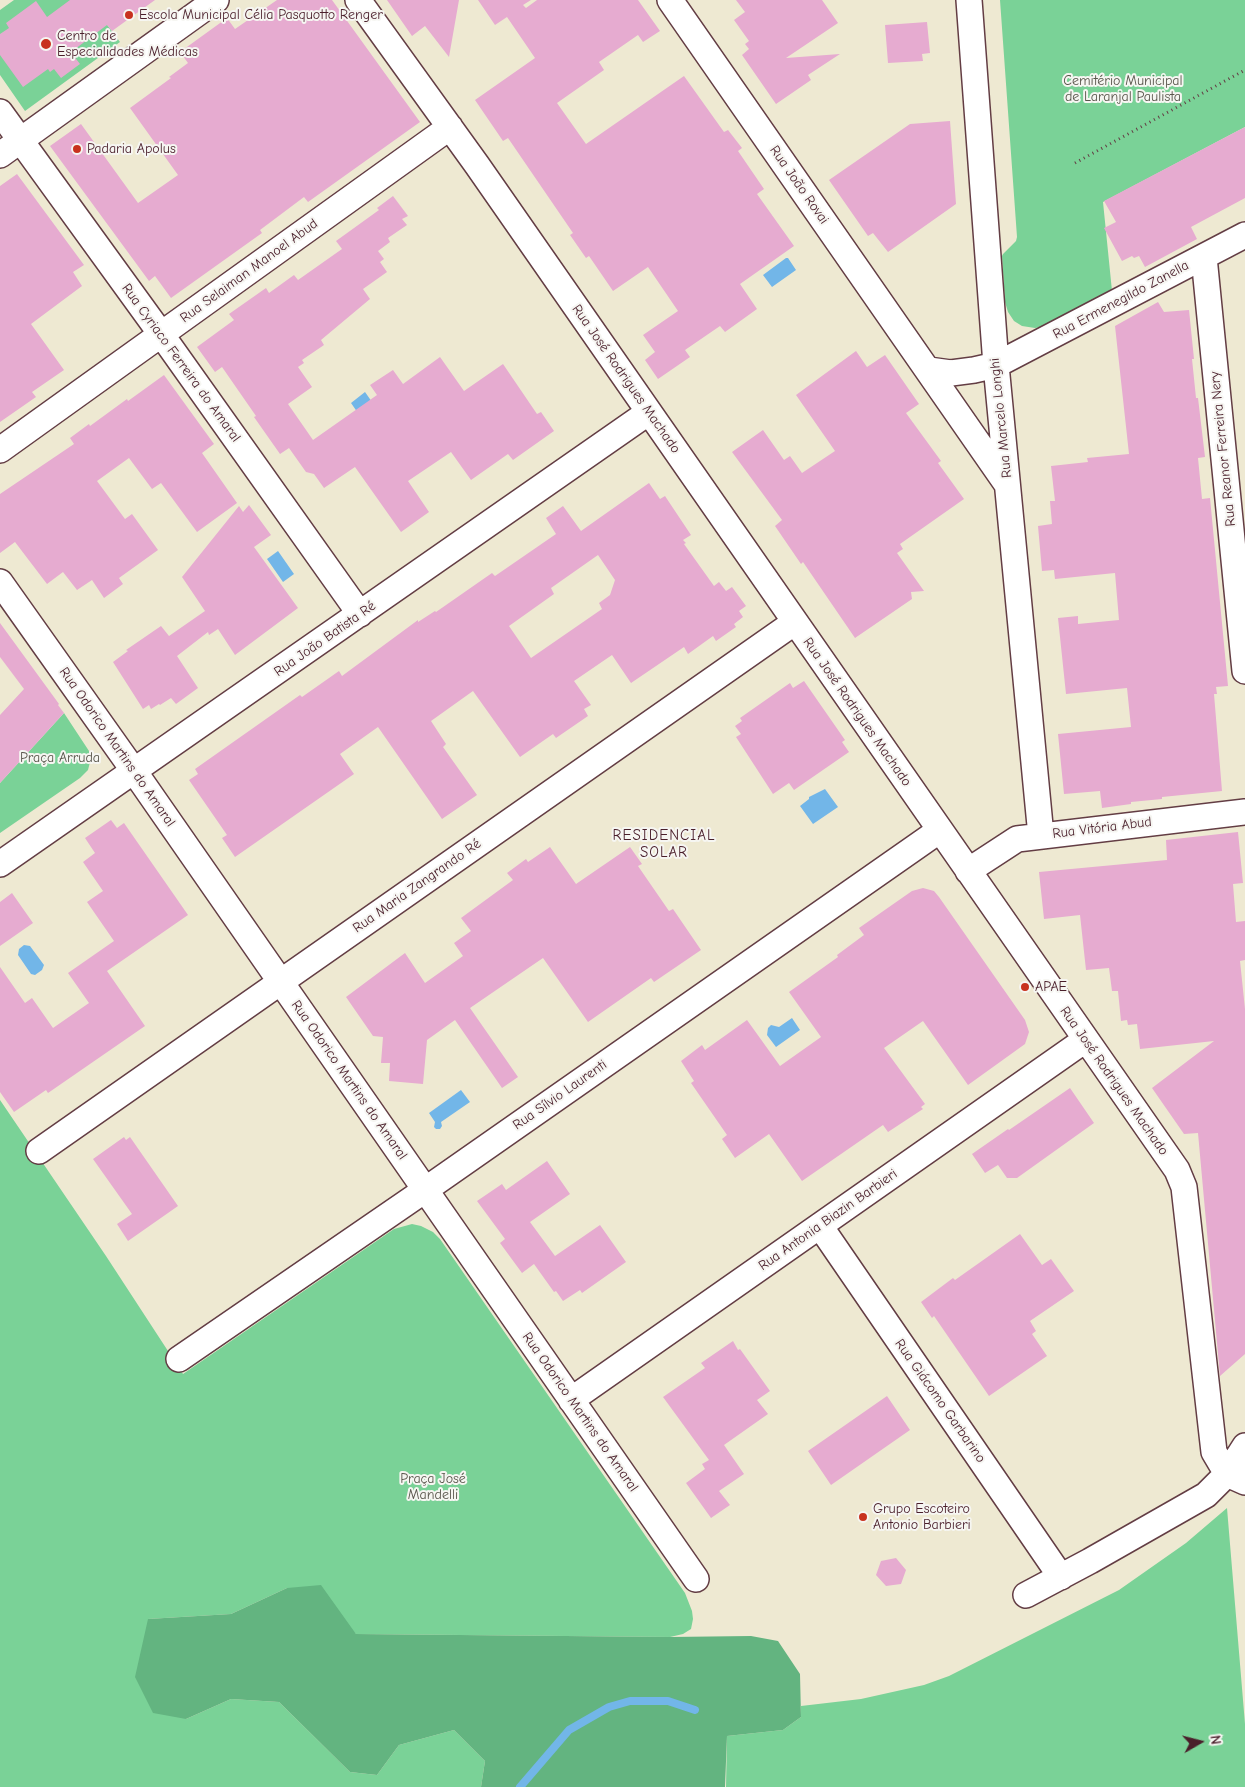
<!DOCTYPE html>
<meta charset="utf-8">
<style>
body{margin:0}
#map{position:relative;width:1245px;height:1787px;overflow:hidden;background:#eee9d2;font-family:"Comic Neue",sans-serif}
canvas{display:block}
.north{position:absolute;left:1175px;top:1717px;width:50px;height:50px;-webkit-text-stroke:4px #f6f6f2;paint-order:stroke;rotate:82deg;font-size:14px;font-weight:700;line-height:20px;text-align:center;color:#4a1f2b}
.north::after{content:'';display:block;margin:auto;width:18px;height:22px;background:#4a1f2b;clip-path:polygon(50% 0,100% 100%,50% 72%,0 100%)}
</style>
<div id="map">
<canvas width="1245" height="1787"></canvas>
<div class="north">N</div>
</div>
<script>
const c = document.querySelector('canvas').getContext('2d');
c.lineJoin = 'round';
function fill(path, color) { c.fillStyle = color; c.fill(path, 'evenodd'); }
const poly = rows => new Path2D(rows.map(r => 'M' + r).join(''));
function trace(path, color, width, dash) { c.strokeStyle = color; c.lineWidth = width; c.lineCap = dash ? 'butt' : 'round'; c.setLineDash(dash || []); c.stroke(path); }
function drawText(font, color, halo, rows, align = 'center') {
  c.font = font + ' "Comic Neue",sans-serif'; c.lineWidth = 4; c.setLineDash([]); c.textBaseline = 'middle'; c.strokeStyle = halo; c.fillStyle = color; for (const [text, x, y, turn = 0] of rows) {
    c.save(); c.translate(x, y); c.rotate((+turn || 0) * Math.PI / 180); c.textAlign = isNaN(turn) ? turn : align; if (halo) c.strokeText(text, 0, 0); c.fillText(text, 0, 0); c.restore();
  }
}
fill(poly([
 [14,0,89,0,120,42,25,111,0,75,0,10],
 [1000,0,1245,0,1245,127,1103,202,1112,291,1042,327,1035,328,1022,326,1014,321,1008,312,1005,302,1002,256,1003,254,1016,241,1017,237],
 [64,713,89,751,90,762,88,770,80,778,0,833,0,783],
 [0,1100,106,1256,183,1374,394,1229,412,1224,421,1226,433,1232,440,1239,685,1593,692,1611,693,1619,691,1629,683,1634,670,1637,356,1634,287,1588,231,1614,148,1619,186,1719,231,1699,279,1702,350,1772,377,1775,399,1745,454,1730,485,1761,481,1787,0,1787],
 [1227,1508,1245,1724,1245,1787,726,1787,727,1736,783,1730,801,1717,801,1706,861,1699,924,1685,949,1676,1119,1590,1186,1543]
]), '#7ad297');
fill(poly([
 [321,1585,356,1634,670,1637,751,1636,778,1641,800,1674,801,1717,783,1730,727,1736,725,1787,481,1787,485,1761,454,1730,399,1745,377,1775,350,1772,279,1702,231,1699,186,1719,153,1713,135,1677,148,1619,231,1614,287,1588]
]), '#63b480');
fill(poly([
 [786,258,788,258,796,270,772,287,763,275],
 [365,392,384,419,369,429,351,403],
 [278,551,294,574,283,582,267,559],
 [825,789,838,807,813,824,800,806,809,799,809,797],
 [24,945,30,946,44,965,42,970,35,975,31,974,18,955,19,949],
 [792,1018,800,1030,776,1047,767,1035,768,1028,771,1025,779,1027],
 [461,1090,470,1102,441,1122,442,1126,440,1129,436,1129,434,1127,435,1122,429,1113]
]), '#72b6e8');
trace(poly([
 [520,1787,569,1730,609,1707,630,1701,668,1701,695,1710]
]), '#72b6e8', 8);
fill(poly([
 [70,0,155,0,112,31,107,25,75,49,77,52,73,55,80,64,61,78,54,69,50,72,48,69,23,87,0,55,0,34,9,28,6,23,36,1,47,17],
 [277,0,332,0,420,122,308,202,304,197,260,230,262,233,171,298,155,276,149,281,50,146,81,124,138,203,178,175,130,108,171,78,169,77,188,63,180,52,227,18,235,29],
 [387,0,459,0,449,57,425,26,412,36],
 [478,0,531,0,523,5,526,8,537,0,638,0,660,31,643,42,638,35,599,62,604,70,557,103,586,144,684,76,724,132,728,130,742,148,738,151,764,189,757,194,794,246,740,284,757,309,725,332,720,326,685,350,690,357,658,379,645,360,655,352,643,335,678,311,648,267,613,291,589,256,586,258,570,235,573,233,508,138,503,141,475,100,535,58,507,17,495,25],
 [736,0,822,0,838,23,786,58,840,54,808,75,811,80,776,104,742,55,749,49,745,44,749,41,734,20,745,12],
 [927,22,930,53,922,54,923,61,888,63,885,25],
 [950,121,956,204,888,252,873,233,868,236,829,180,910,124],
 [1245,127,1245,198,1191,227,1197,239,1145,267,1139,256,1134,258,1132,256,1122,261,1104,228,1116,222,1104,201],
 [17,174,84,265,73,272,82,286,31,324,64,370,32,392,36,397,0,422,0,186],
 [393,196,408,216,402,219,407,225,388,238,390,242,378,251,384,259,380,262,387,272,363,289,370,299,321,340,324,345,302,360,304,363,298,367,312,387,288,404,313,440,377,395,370,385,393,370,403,384,440,357,464,391,503,364,537,414,541,412,554,431,513,460,508,454,471,480,451,452,408,481,429,512,401,532,355,467,324,488,314,474,306,472,289,448,280,454,254,417,256,416,222,367,215,372,197,347,234,320,229,314,266,288,269,293,294,275,298,280,342,249,336,241,379,210,377,208],
 [1158,302,1164,312,1189,310,1194,359,1192,359,1196,398,1198,398,1205,457,1198,458,1202,499,1210,498,1228,686,1216,687,1217,694,1214,694,1222,791,1162,797,1162,799,1131,802,1131,804,1102,808,1100,791,1064,794,1058,734,1131,727,1127,688,1066,694,1058,618,1078,616,1078,624,1119,620,1115,573,1055,579,1054,570,1042,571,1038,526,1052,524,1050,501,1055,501,1051,466,1088,462,1087,458,1129,454,1115,326],
 [856,351,867,367,885,355,919,404,906,413,941,461,938,463,964,499,900,544,903,549,897,553,924,591,911,592,912,599,855,638,803,562,801,564,775,526,782,520,732,452,763,430,784,460,790,456,802,473,835,451,796,395],
 [164,375,214,444,202,453,237,503,197,532,161,483,152,489,129,458,97,481,125,519,132,514,158,550,119,578,123,584,104,598,92,580,77,590,63,572,47,584,15,542,0,553,0,494,74,444,70,438,89,424,90,426,127,399,128,401],
 [649,483,660,499,665,496,691,535,683,540,686,543,684,544,714,586,719,582,726,591,732,587,746,606,739,611,743,617,734,624,736,627,716,641,713,636,688,654,684,647,631,683,612,655,574,681,591,705,584,709,588,716,556,738,553,734,520,757,473,691,431,721,446,744,443,747,477,795,442,819,378,727,340,754,354,774,235,857,222,838,227,835,189,780,198,774,195,769,300,695,302,697,339,671,342,676,418,620,418,622,435,611,436,612,492,573,495,576,556,534,546,518,563,506,581,531],
 [598,555,615,580,610,595,599,603,602,609,531,658,509,626,554,594,551,588],
 [249,505,271,535,254,547,298,608,235,655,218,629,209,635,208,632,177,656,198,688,176,704,171,698,160,705,159,704,151,709,149,705,143,709,113,662,128,651,126,650,161,626,169,636,205,611,182,577,239,506,243,512],
 [0,623,59,704,58,705,64,713,0,783,0,715,24,689,0,657],
 [804,681,845,740,842,742,849,752,794,790,789,783,773,794,736,737,741,734,735,726,742,721,740,718,790,683,793,688],
 [111,820,117,828,124,823,188,915,107,971,145,1026,48,1093,46,1090,14,1112,0,1092,0,967,25,1003,32,998,53,1028,89,1003,68,973,114,941,87,902,103,891,83,862,95,853,85,838],
 [1238,832,1243,883,1233,884,1236,922,1245,921,1245,960,1240,961,1245,1009,1245,1354,1220,1376,1198,1133,1184,1134,1152,1088,1214,1041,1140,1049,1137,1024,1128,1025,1127,1020,1121,1021,1118,991,1112,991,1109,968,1086,970,1080,915,1044,919,1039,872,1167,860,1166,840],
 [550,847,576,884,630,847,642,864,638,866,669,911,673,909,701,950,654,982,651,978,588,1022,543,958,470,1008,518,1077,502,1088,455,1020,427,1040,423,1084,389,1081,390,1063,381,1063,383,1037,373,1036,346,997,405,953,425,983,463,956,454,943,471,931,461,918,513,880,507,873,526,859,528,862],
 [923,888,934,891,939,897,1025,1020,1029,1032,1025,1044,968,1085,923,1021,884,1048,925,1104,921,1107,923,1109,888,1132,883,1125,802,1181,769,1134,735,1158,722,1139,727,1135,691,1083,694,1081,681,1061,702,1045,705,1050,747,1020,780,1066,821,1037,789,992,838,957,837,955,864,935,859,928,912,891],
 [12,893,33,923,0,946,0,902],
 [1070,1088,1094,1123,1017,1178,1007,1178,998,1165,985,1173,972,1154,1008,1129,1009,1130],
 [124,1137,126,1140,130,1137,178,1206,128,1241,117,1224,132,1214,93,1159],
 [547,1161,570,1194,530,1222,555,1256,600,1225,626,1262,582,1293,580,1290,563,1301,556,1291,554,1292,534,1264,522,1273,500,1243,505,1239,477,1201,502,1184,506,1190],
 [1020,1234,1042,1265,1051,1259,1074,1291,1030,1321,1036,1331,1032,1334,1047,1356,989,1396,934,1316,932,1318,921,1302,953,1278,955,1280],
 [733,1341,738,1350,740,1349,770,1391,757,1400,768,1414,724,1445,744,1474,719,1491,730,1505,711,1518,686,1483,705,1469,702,1464,709,1460,663,1397,705,1368,701,1363],
 [887,1396,910,1430,831,1485,808,1451],
 [896,1558,906,1570,901,1584,886,1586,876,1575,881,1561]
]), '#e6abd0');
const street = poly([
 [358,0,477,165,1177,1170,1184,1187,1214,1452,1227,1474,1245,1482],
 [670,0,1006,483],
 [969,0,996,365,1041,836],
 [0,112,161,334,360,614],
 [0,155,216,0],
 [1204,257,1245,671],
 [929,370,951,373,974,370,996,365,1245,235],
 [0,450,450,127],
 [0,582,134,771,696,1579],
 [0,864,649,412],
 [968,871,1017,839,1245,812],
 [39,1151,795,622],
 [820,1226,1061,1577],
 [179,1359,425,1190,940,830],
 [571,1400,1085,1040],
 [1026,1595,1090,1561,1206,1495,1227,1474,1245,1446]
]);
trace(street, '#633d44', 28);
trace(poly([
 [1075,163,1245,70]
]), '#633d44', 3, [1, 4]);
trace(street, '#fff', 25);
for (const [x, y, r, color] of [
 [129,15,5,"#c8321e"],
 [46,44,6,"#c8321e"],
 [77,149,5,"#c8321e"],
 [1025,987,5,"#c8321e"],
 [863,1517,5,"#c8321e"]
]) { const dot = new Path2D(); dot.arc(x, y, r, 0, 2 * Math.PI); c.fillStyle = color; c.fill(dot); trace(dot, '#f6f6f2', 2); }
drawText('14px', '#4a1f2b', '#f6f6f2', [
 ["Escola Municipal Célia Pasquotto Renger",139,15],
 ["Centro de",57,36],
 ["Especialidades Médicas",57,52],
 ["Padaria Apolus",87,149],
 ["APAE",1035,987],
 ["Grupo Escoteiro",873,1509],
 ["Antonio Barbieri",873,1525]
], 'left');
drawText('14px', '#58554b', '#f6f6f2', [
 ["Cemitério Municipal",1123,81],
 ["de Laranjal Paulista",1123,97],
 ["Praça Arruda",60,758],
 ["Praça José",433,1479],
 ["Mandelli",433,1495]
]);
drawText('14px', '#4a1f2b', '#f6f6f2', [
 ["Rua João Rovai",799,185,55],
 ["Rua Selaiman Manoel Abud",249,271,-36],
 ["Rua Ermenegildo Zanella",1121,300,-28],
 ["Rua Cyriaco Ferreira do Amaral",181,363,54],
 ["Rua José Rodrigues Machado",626,379,55],
 ["Rua Marcelo Longhi",1001,418,-96],
 ["Rua Reanor Ferreira Nery",1223,449,-96],
 ["Rua João Batista Ré",325,639,-35],
 ["Rua José Rodrigues Machado",857,712,55],
 ["Rua Odorico Martins do Amaral",117,747,55],
 ["Rua Vitória Abud",1102,828,-7],
 ["Rua Maria Zangrando Ré",417,886,-35],
 ["Rua Odorico Martins do Amaral",349,1080,55],
 ["Rua José Rodrigues Machado",1114,1081,55],
 ["Rua Sílvio Laurenti",560,1095,-35],
 ["Rua Antonia Biazin Barbieri",828,1220,-35],
 ["Rua Giácomo Garbarino",940,1401,55],
 ["Rua Odorico Martins do Amaral",580,1412,55]
]);
c.letterSpacing = '1px';
drawText('15px', '#4a1f2b', '#f6f6f2', [
 ["RESIDENCIAL",664,836],
 ["SOLAR",664,853]
]);
c.letterSpacing = '0px';
</script>
